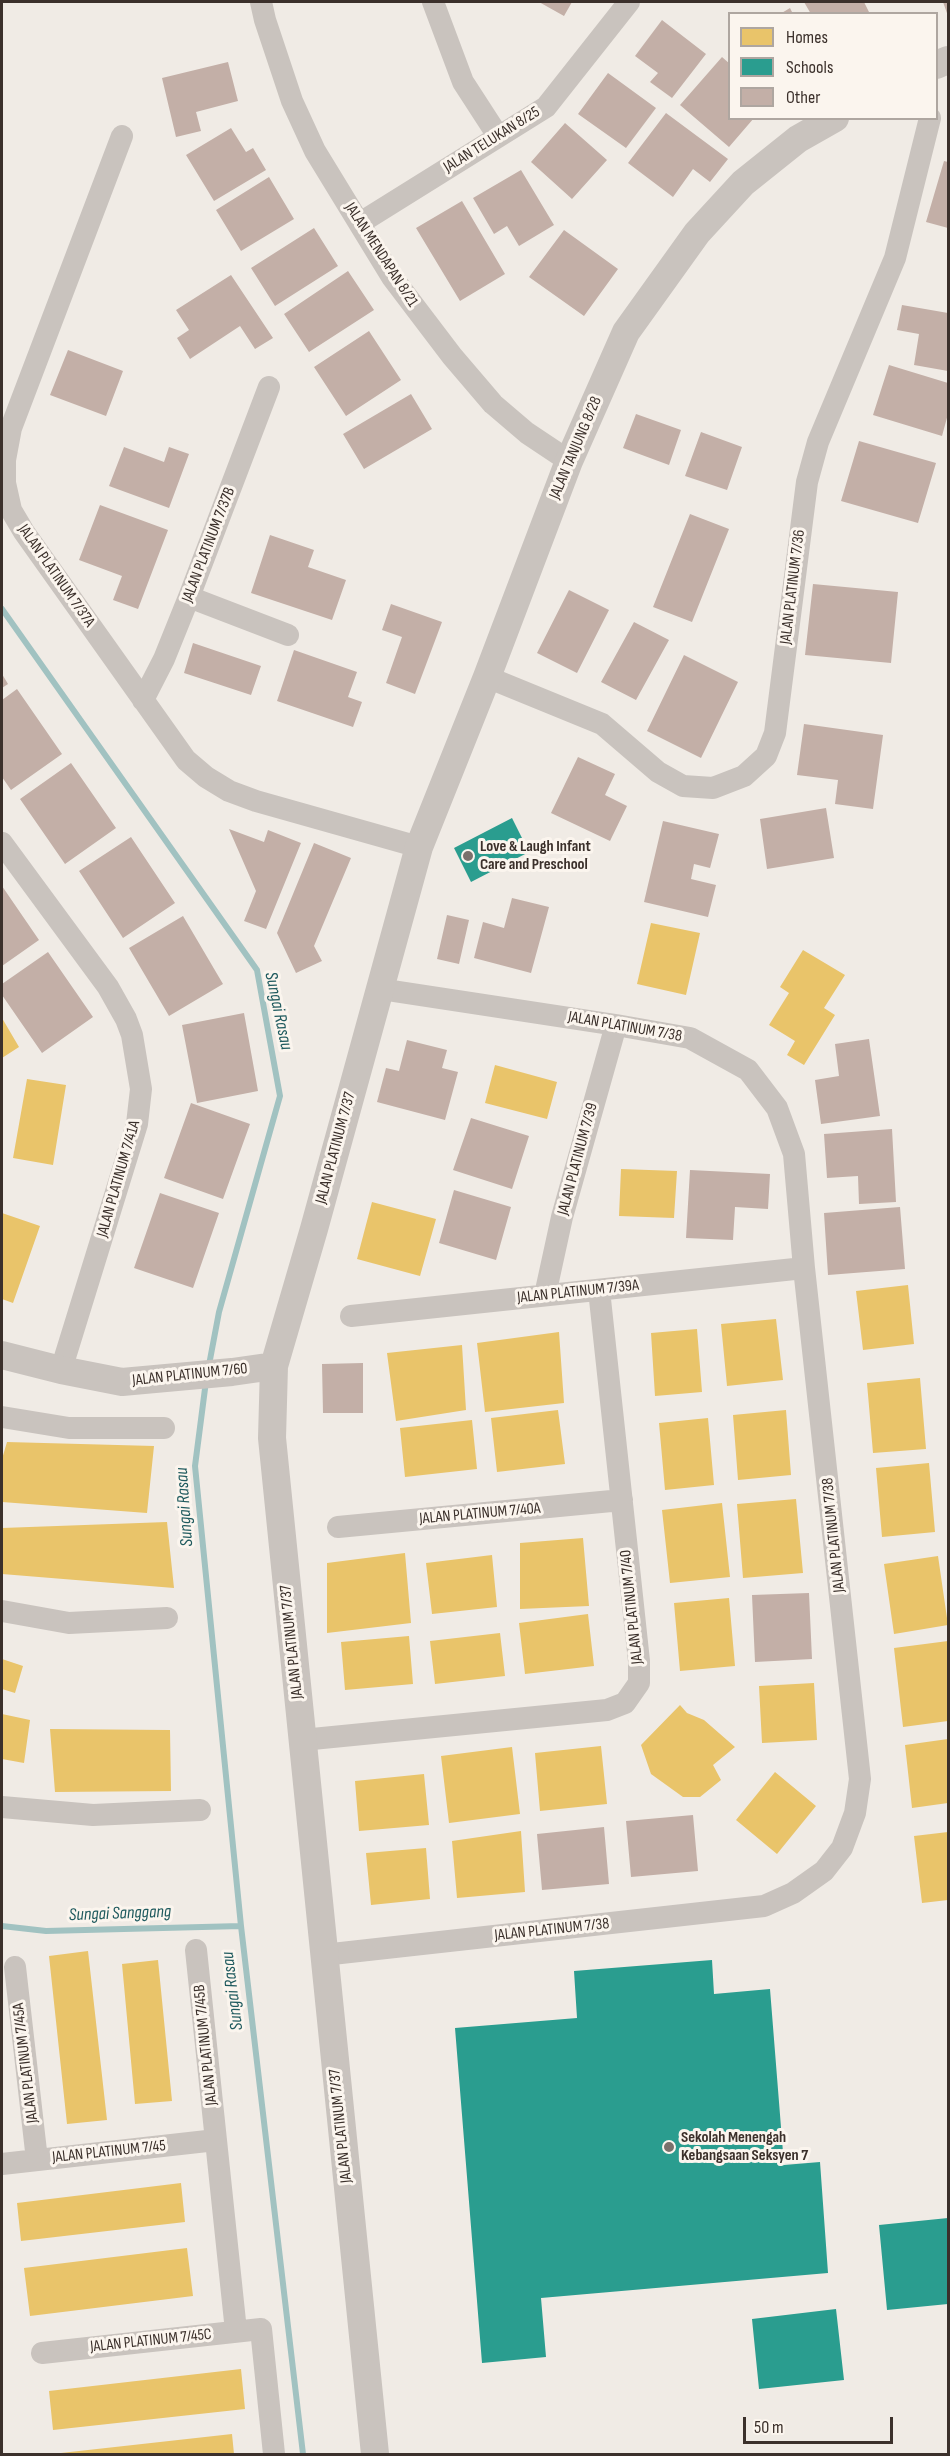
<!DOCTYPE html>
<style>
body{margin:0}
#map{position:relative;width:950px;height:2456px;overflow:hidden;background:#f0ebe5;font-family:"Sofia Sans Condensed",sans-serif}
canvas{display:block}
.frame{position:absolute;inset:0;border:3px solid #3b302b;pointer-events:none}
.legend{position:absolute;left:728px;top:12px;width:210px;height:108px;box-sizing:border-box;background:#fbf5ee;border:2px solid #aea6a0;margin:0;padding:8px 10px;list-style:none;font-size:18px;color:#3b302b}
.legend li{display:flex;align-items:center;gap:12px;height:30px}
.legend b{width:30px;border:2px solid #aea6a0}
.scale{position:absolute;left:743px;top:2417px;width:150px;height:27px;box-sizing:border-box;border:3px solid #3b302b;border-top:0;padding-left:8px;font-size:18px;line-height:21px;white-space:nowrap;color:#3b302b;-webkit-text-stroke:4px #fbf5ee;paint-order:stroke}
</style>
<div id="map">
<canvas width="950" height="2456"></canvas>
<div class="frame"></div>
<ul class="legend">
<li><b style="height:16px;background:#e9c46a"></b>Homes</li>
<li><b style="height:16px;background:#2a9d8f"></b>Schools</li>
<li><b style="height:16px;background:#c3afa7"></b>Other</li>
</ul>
<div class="scale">50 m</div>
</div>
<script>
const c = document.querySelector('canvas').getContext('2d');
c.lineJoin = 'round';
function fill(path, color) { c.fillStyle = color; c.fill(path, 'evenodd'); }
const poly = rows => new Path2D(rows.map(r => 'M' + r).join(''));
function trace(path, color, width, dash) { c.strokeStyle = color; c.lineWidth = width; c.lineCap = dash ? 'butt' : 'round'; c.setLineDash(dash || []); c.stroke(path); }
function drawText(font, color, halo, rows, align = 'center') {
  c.font = font + ' "Sofia Sans Condensed",sans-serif'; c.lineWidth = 6; c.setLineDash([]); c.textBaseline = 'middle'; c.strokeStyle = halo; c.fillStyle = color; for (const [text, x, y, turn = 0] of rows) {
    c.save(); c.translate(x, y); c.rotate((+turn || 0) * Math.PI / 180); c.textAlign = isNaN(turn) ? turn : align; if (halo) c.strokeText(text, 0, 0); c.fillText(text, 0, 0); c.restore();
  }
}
fill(poly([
 [651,923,700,933,686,995,637,984],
 [803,950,845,975,824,1008,835,1015,804,1065,787,1055,795,1041,769,1025,789,993,780,987],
 [2,1018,19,1047,2,1058],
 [495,1065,557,1082,547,1119,485,1103],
 [27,1079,66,1085,53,1165,13,1158],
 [621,1169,677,1171,674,1218,619,1216],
 [372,1202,436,1219,420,1276,357,1259],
 [2,1213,40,1226,13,1303,2,1299],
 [908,1285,914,1344,863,1350,856,1291],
 [776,1319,783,1380,727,1386,721,1324],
 [697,1329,702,1392,655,1396,651,1333],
 [559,1332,564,1403,485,1412,477,1343],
 [462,1345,466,1410,396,1421,387,1353],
 [920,1378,926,1449,873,1453,867,1383],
 [558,1410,565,1464,497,1472,491,1418],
 [786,1410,791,1475,738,1480,733,1415],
 [708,1418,714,1485,665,1490,659,1423],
 [472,1420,477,1469,405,1477,400,1428],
 [7,1442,154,1446,147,1513,2,1502,2,1459],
 [929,1463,935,1532,882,1537,876,1468],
 [796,1499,803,1573,743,1578,737,1504],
 [722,1503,730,1577,670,1583,662,1510],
 [167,1522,174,1588,2,1574,2,1528],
 [583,1538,589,1606,520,1609,520,1543],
 [405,1553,411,1623,327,1633,327,1563],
 [492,1555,497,1607,432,1614,426,1563],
 [938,1556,948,1625,894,1634,884,1564],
 [729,1598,735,1666,680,1671,674,1603],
 [588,1614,594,1666,525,1674,519,1623],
 [500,1633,505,1676,435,1684,430,1641],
 [409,1636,413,1684,345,1690,341,1642],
 [948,1641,948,1721,903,1727,894,1648],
 [2,1659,23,1666,15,1693,2,1689],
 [814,1683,817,1740,762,1743,759,1686],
 [680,1705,687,1713,704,1720,735,1747,713,1765,721,1780,700,1797,683,1797,651,1774,641,1745],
 [2,1714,30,1720,24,1763,2,1759],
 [50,1729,170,1730,171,1791,55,1792],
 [948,1739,948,1803,912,1808,905,1745],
 [601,1746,607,1804,540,1811,535,1753],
 [512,1747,520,1814,449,1823,441,1756],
 [775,1772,816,1806,777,1854,736,1820],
 [424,1774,429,1825,359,1831,355,1781],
 [521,1831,525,1892,457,1898,452,1841],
 [948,1832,948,1900,922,1903,914,1836],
 [426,1848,430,1899,371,1905,366,1853],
 [88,1951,107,2120,67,2124,49,1956],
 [158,1960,172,2101,135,2104,122,1964],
 [181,2183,185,2222,21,2241,17,2203],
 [187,2248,193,2296,30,2316,24,2268],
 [241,2369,245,2409,53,2430,49,2391],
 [232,2434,234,2454,61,2454,61,2453]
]), '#e9c46a');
fill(poly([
 [512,818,529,852,471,882,454,848],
 [712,1960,714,1994,770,1989,784,2165,820,2162,828,2273,541,2298,546,2357,482,2363,455,2028,577,2018,574,1971],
 [948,2218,948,2304,887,2310,879,2225],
 [836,2309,844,2380,759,2389,752,2319]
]), '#2a9d8f');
trace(poly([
 [2,609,257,970,280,1096,219,1312,209,1365],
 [206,1381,195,1466,241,1926,303,2454],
 [2,1926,46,1931,241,1926]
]), '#a1c2c1', 6);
fill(poly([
 [539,2,572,2,564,16],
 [804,2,864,2,870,14,811,14],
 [943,2,948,2,948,16],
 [790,8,793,14,780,14],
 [662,20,706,54,672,98,650,82,658,73,635,56],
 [722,57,730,64,730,118,754,118,729,147,680,105],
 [228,62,238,101,196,112,201,131,176,137,162,78],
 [608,73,656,108,626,148,578,114],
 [666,113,728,159,710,182,693,169,673,197,628,163],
 [565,123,607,160,572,199,531,162],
 [231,128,246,152,253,148,266,170,214,201,186,155],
 [944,161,948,162,948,228,926,222],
 [521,170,554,225,519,246,507,226,494,234,473,198],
 [269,177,294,219,241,251,216,210],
 [462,201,505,274,460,301,416,228],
 [314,228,338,266,275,306,251,268],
 [564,230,618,269,584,316,529,277],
 [348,271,374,310,309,352,284,314],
 [231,275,273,338,255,349,240,326,190,359,177,338,189,330,176,310],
 [902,305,948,313,948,371,914,365,919,334,897,330],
 [369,331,401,380,346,416,314,367],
 [68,350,123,371,106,416,50,395],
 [889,365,948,383,948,414,942,436,873,415],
 [411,394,432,429,364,469,343,434],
 [636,414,681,430,669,465,623,448],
 [701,432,742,447,727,490,685,476],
 [859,441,936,463,918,523,841,501],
 [124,447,164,462,169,447,189,454,169,508,109,486],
 [100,505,168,530,138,609,113,600,122,576,79,560],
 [690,514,729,529,692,622,653,607],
 [270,535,314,550,308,567,346,580,332,620,251,593],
 [813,584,898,592,891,663,805,655],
 [569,590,609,610,577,673,537,653],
 [391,604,442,622,415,694,386,683,402,637,382,630],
 [634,622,669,640,636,700,601,682],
 [193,643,261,666,251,695,184,673],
 [294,650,357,672,348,697,362,702,353,727,277,701],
 [684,655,738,682,701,758,647,731],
 [2,674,8,684,2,688],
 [17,689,62,754,11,790,2,777,2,700],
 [804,724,883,735,873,809,835,804,838,780,797,775],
 [578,757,615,774,605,795,627,806,610,841,551,813],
 [71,763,116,828,65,864,20,799],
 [826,808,834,858,767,869,760,819],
 [663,821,719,834,710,868,694,864,691,879,716,885,708,917,644,902],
 [229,829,264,842,268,830,301,843,266,929,244,921,256,891],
 [131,837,175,903,123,938,79,871],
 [314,843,351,858,314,946,322,961,296,973,277,933],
 [2,886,39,940,2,966],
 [512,898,549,907,531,973,474,958,483,922,504,928],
 [447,915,469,920,459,964,437,959],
 [183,916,223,984,169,1016,129,948],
 [48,952,93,1017,42,1053,2,995,2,984],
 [244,1013,258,1091,197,1103,182,1025],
 [869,1039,880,1116,821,1124,815,1080,839,1076,835,1044],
 [407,1040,447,1050,442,1068,458,1072,445,1120,377,1102,386,1068,399,1071],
 [191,1103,250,1124,223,1199,164,1178],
 [471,1118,529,1136,512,1189,453,1170],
 [892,1129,896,1202,859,1204,858,1176,827,1178,824,1134],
 [690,1170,770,1174,768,1209,735,1207,733,1240,686,1238],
 [454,1190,511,1207,496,1260,439,1243],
 [160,1193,219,1213,193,1288,134,1268],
 [900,1207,905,1269,828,1275,824,1213],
 [363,1363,363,1413,323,1413,322,1364],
 [809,1593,812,1659,755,1662,752,1595],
 [693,1815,698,1871,631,1877,626,1821],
 [604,1827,609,1884,542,1890,537,1834]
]), '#c3afa7');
trace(poly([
 [261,2,265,20,292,101,315,151,392,277,452,356,493,404,527,433,569,461],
 [433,2,463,82,498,136],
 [122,136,11,428,5,460,5,483,11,510,24,532,186,760,206,777,229,791,256,801,419,847],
 [360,223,546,107,629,2],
 [189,597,288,635],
 [487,677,602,724,658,772,683,786,713,788,744,776,766,756,775,733,807,482,818,442,895,258,930,118],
 [143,700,164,659,189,597,269,387],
 [2,843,108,987,126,1019,132,1035,141,1089,137,1124,61,1370],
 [545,1295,562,1217,616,1025],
 [351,1316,804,1268],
 [2,1417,69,1428,164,1428],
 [338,1527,622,1500],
 [2,1611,69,1623,167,1618],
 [302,1740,607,1710,625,1703,639,1683,639,1661,599,1290],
 [2,1807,93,1815,200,1810],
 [196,1950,236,2331],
 [323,1955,764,1906,793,1893,824,1871,842,1848,855,1813,860,1779,804,1268,794,1154,777,1108,748,1070,690,1038,616,1025,380,989],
 [15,1967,37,2160],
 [2,2164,216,2140],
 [42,2353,261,2329,274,2454]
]), '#c9c3be', 22);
trace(poly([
 [936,65,948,60],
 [2,1355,61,1370,122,1382,232,1372,274,1366],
 [375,2454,272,1438,274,1366,314,1229,419,847,487,677,569,461,626,332,697,233,743,183,798,139,835,118]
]), '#c9c3be', 28);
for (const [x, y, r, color] of [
 [468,856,6,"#7a716c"],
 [669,2147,6,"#7a716c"]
]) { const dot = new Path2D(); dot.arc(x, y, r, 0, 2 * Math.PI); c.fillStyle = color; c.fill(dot); trace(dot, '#fbf5ee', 2); }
drawText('16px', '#3b302b', '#fbf5ee', [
 ["JALAN TELUKAN 8/25",492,140,-32],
 ["JALAN MENDAPAN 8/21",381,255,57],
 ["JALAN TANJUNG 8/28",576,448,-67],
 ["JALAN PLATINUM 7/37B",209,545,-69],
 ["JALAN PLATINUM 7/37A",56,576,55],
 ["JALAN PLATINUM 7/36",793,587,-83],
 ["JALAN PLATINUM 7/38",625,1027,10],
 ["JALAN PLATINUM 7/37",336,1148,-75],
 ["JALAN PLATINUM 7/39",578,1159,-75],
 ["JALAN PLATINUM 7/41A",119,1179,-74],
 ["JALAN PLATINUM 7/39A",578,1292,-6],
 ["JALAN PLATINUM 7/60",190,1375,-6],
 ["JALAN PLATINUM 7/40A",480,1514,-5],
 ["JALAN PLATINUM 7/38",834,1535,-96],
 ["JALAN PLATINUM 7/40",632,1607,-96],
 ["JALAN PLATINUM 7/37",292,1642,-96],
 ["JALAN PLATINUM 7/38",552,1930,-6],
 ["JALAN PLATINUM 7/45B",206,2045,-96],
 ["JALAN PLATINUM 7/45A",26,2063,-97],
 ["JALAN PLATINUM 7/37",341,2126,-96],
 ["JALAN PLATINUM 7/45",109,2152,-6],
 ["JALAN PLATINUM 7/45C",151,2341,-6]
]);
drawText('bold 16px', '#3b302b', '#fbf5ee', [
 ["Love & Laugh Infant",480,847],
 ["Care and Preschool",480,865],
 ["Sekolah Menengah",681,2138],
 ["Kebangsaan Seksyen 7",681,2156]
], 'left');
drawText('italic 18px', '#1f5a5e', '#fbf5ee', [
 ["Sungai Rasau",278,1011,78],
 ["Sungai Rasau",185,1507,-94],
 ["Sungai Sanggang",120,1914,-2],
 ["Sungai Rasau",233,1991,-97]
]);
</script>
